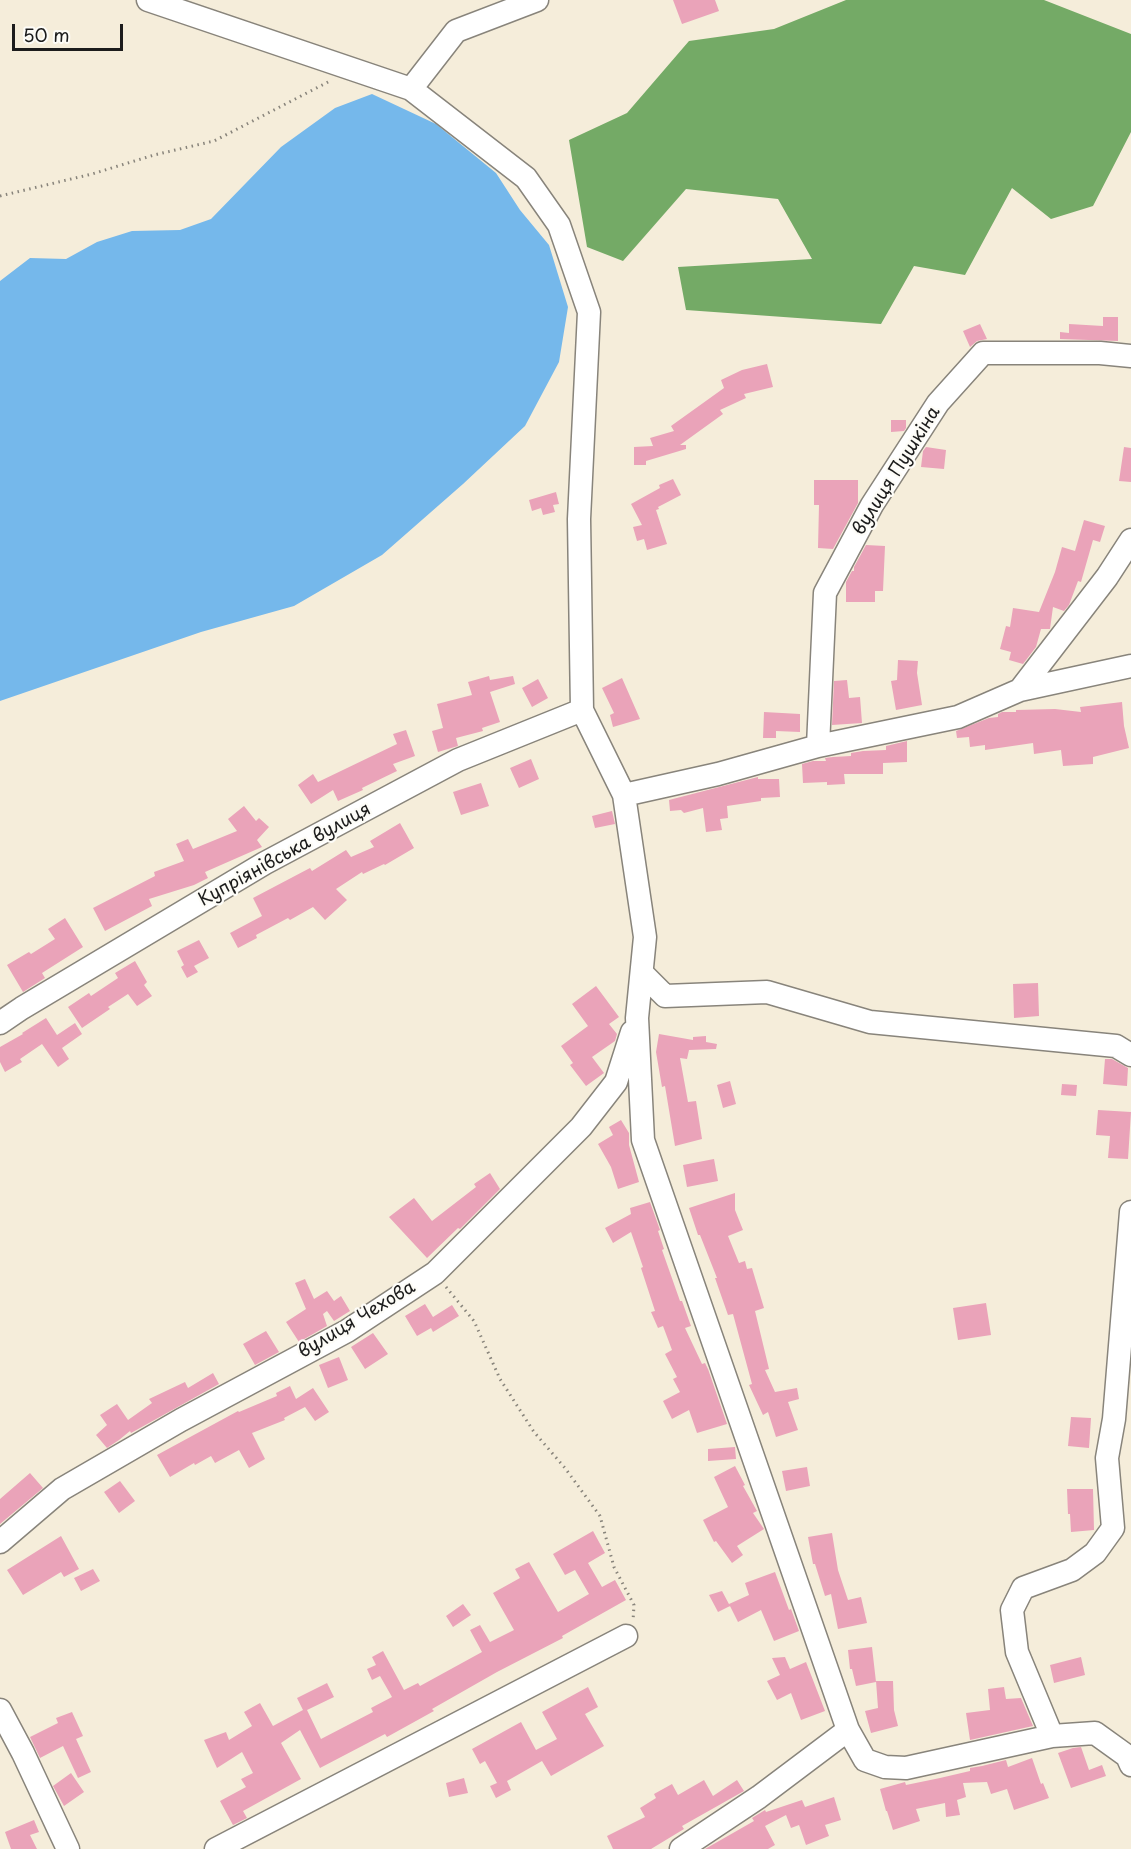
<!DOCTYPE html>
<meta charset="utf-8">
<style>
body{margin:0}
#map{position:relative;width:1131px;height:1849px;overflow:hidden;background:#f5edda;font-family:"Playpen Sans",sans-serif}
canvas{display:block}
.scale{position:absolute;left:12px;top:24px;width:111px;height:27px;box-sizing:border-box;border:3px solid #1c1c1c;border-top:0;padding-left:8px;font-size:18px;line-height:21px;white-space:nowrap;color:#1c1c1c;-webkit-text-stroke:4px #fdfcf7;paint-order:stroke}
</style>
<div id="map">
<canvas width="1131" height="1849"></canvas>
<div class="scale">50 m</div>
</div>
<script>
const c = document.querySelector('canvas').getContext('2d');
c.lineJoin = 'round';
function fill(path, color) { c.fillStyle = color; c.fill(path, 'evenodd'); }
const poly = rows => new Path2D(rows.map(r => 'M' + r).join(''));
function trace(path, color, width, dash) { c.strokeStyle = color; c.lineWidth = width; c.lineCap = dash ? 'butt' : 'round'; c.setLineDash(dash || []); c.stroke(path); }
function drawText(font, color, halo, rows, align = 'center') {
  c.font = font + ' "Playpen Sans",sans-serif'; c.lineWidth = 4.5; c.setLineDash([]); c.textBaseline = 'middle'; c.strokeStyle = halo; c.fillStyle = color; for (const [text, x, y, turn = 0] of rows) {
    c.save(); c.translate(x, y); c.rotate((+turn || 0) * Math.PI / 180); c.textAlign = isNaN(turn) ? turn : align; if (halo) c.strokeText(text, 0, 0); c.fillText(text, 0, 0); c.restore();
  }
}
fill(poly([
 [846,0,1044,0,1131,34,1131,132,1093,206,1051,219,1012,188,965,275,914,266,881,324,686,310,678,267,812,259,778,199,686,189,623,261,587,247,569,140,627,113,689,41,774,29]
]), '#74aa66');
fill(poly([
 [372,94,436,124,496,173,520,210,549,245,568,307,559,362,525,426,463,484,382,555,294,606,201,632,0,701,0,281,30,258,66,259,97,242,132,231,180,230,211,219,281,147,335,108]
]), '#75b8eb');
fill(poly([
 [673,0,715,0,719,11,682,24],
 [1103,317,1118,317,1118,341,1060,339,1060,332,1069,333,1069,324,1103,326],
 [980,324,987,339,977,341,970,347,963,331],
 [767,364,773,387,744,394,746,398,720,410,723,414,680,445,686,445,686,449,646,461,646,465,634,465,634,447,653,446,650,438,674,431,671,426,724,388,721,380,742,370],
 [891,420,906,420,906,428,904,431,891,432],
 [926,447,946,450,944,469,921,467,923,451],
 [1124,447,1131,448,1131,482,1119,481],
 [673,479,681,495,658,507,659,509,656,510,667,544,647,550,644,539,637,541,633,527,642,525,631,504,660,488,659,485],
 [814,480,858,480,858,503,833,549,818,548,819,505,814,505],
 [556,492,559,504,553,505,555,512,543,515,541,508,532,511,529,500],
 [1084,520,1105,526,1100,542,1093,540,1081,582,1078,581,1069,605,1064,611,1053,607,1050,629,1041,629,1036,647,1023,664,1009,660,1011,652,1000,649,1006,626,1010,627,1013,608,1039,612,1055,572,1062,547,1075,551],
 [866,545,885,546,883,591,875,591,875,602,846,602,846,582,852,571,854,571,854,567],
 [898,660,918,661,917,673,922,705,896,710,891,681,897,680],
 [489,676,490,680,513,676,515,684,490,692,500,722,482,728,483,731,456,738,458,746,438,752,432,731,443,728,437,704,472,695,468,682],
 [622,678,640,719,613,727,610,715,614,713,602,688],
 [538,679,548,698,532,707,522,688],
 [847,680,849,698,860,697,862,723,832,725,834,681],
 [1122,702,1124,726,1129,748,1093,757,1093,764,1063,766,1061,750,1034,754,1033,743,985,750,985,745,970,747,969,737,957,738,956,731,989,718,998,717,998,714,1002,712,1016,712,1016,710,1055,709,1081,712,1080,707],
 [764,712,800,714,800,732,776,731,776,738,763,738],
 [406,730,415,756,393,764,397,771,362,788,363,790,338,801,333,790,311,804,298,785,313,774,318,782,397,744,393,734],
 [907,741,907,762,883,763,883,774,844,774,845,784,827,785,827,782,803,783,802,764,813,761,826,761,825,758,833,757,851,756,851,753,863,751,886,750,886,746],
 [531,759,539,779,519,788,510,768],
 [758,777,758,779,779,779,780,797,761,798,761,801,727,806,728,818,720,819,722,830,706,832,703,808,684,813,681,810,670,811,669,800],
 [481,783,489,806,461,815,453,792],
 [244,806,256,821,259,818,269,827,257,840,262,847,205,872,208,878,194,885,149,899,152,906,105,931,93,908,155,876,154,872,184,861,176,844,188,839,193,849,237,831,228,819],
 [612,811,615,824,595,828,592,816],
 [400,823,414,848,385,865,384,864,363,874,362,872,336,889,347,900,325,920,313,907,290,920,288,918,256,935,257,938,238,948,230,933,262,916,253,898,310,868,312,871,346,850,351,857,374,847,370,841],
 [65,918,83,947,42,973,45,978,23,992,7,965,29,952,31,954,55,939,48,929],
 [199,940,209,958,194,966,198,972,187,978,181,967,184,965,177,951],
 [135,961,147,982,144,985,152,996,137,1006,128,994,108,1007,110,1009,82,1028,68,1007,89,993,91,996,118,978,115,973],
 [1038,983,1039,1016,1014,1018,1013,984],
 [596,986,619,1017,609,1024,617,1034,615,1041,592,1057,604,1073,586,1086,570,1065,573,1063,561,1046,588,1026,572,1004],
 [46,1018,57,1035,75,1023,82,1034,62,1048,69,1059,58,1067,42,1044,20,1059,22,1062,5,1072,0,1062,0,1047,23,1034,22,1033],
 [659,1034,693,1040,693,1037,706,1036,706,1042,717,1044,716,1049,689,1050,687,1059,680,1058,688,1102,696,1101,702,1139,675,1146,665,1086,662,1087,656,1052],
 [1105,1059,1112,1059,1128,1068,1127,1086,1103,1084],
 [730,1081,736,1104,723,1108,717,1085],
 [1062,1084,1077,1085,1076,1096,1061,1095],
 [1098,1110,1131,1112,1128,1159,1108,1158,1110,1136,1096,1135],
 [621,1120,629,1133,629,1145,639,1182,618,1189,611,1167,598,1144,613,1135,609,1127],
 [714,1159,718,1181,687,1187,683,1165],
 [490,1173,500,1189,460,1229,458,1228,427,1258,389,1217,414,1198,432,1221,476,1187,474,1184],
 [735,1193,735,1210,743,1230,728,1236,739,1263,745,1261,747,1269,752,1268,764,1308,755,1311,769,1369,765,1370,775,1392,797,1388,799,1399,788,1402,798,1430,776,1437,768,1412,763,1415,749,1385,752,1384,733,1314,728,1315,715,1278,717,1278,700,1235,698,1235,689,1208],
 [650,1202,660,1230,658,1231,664,1249,662,1250,680,1301,682,1301,691,1326,685,1328,702,1364,705,1363,708,1369,727,1424,697,1433,689,1410,672,1419,663,1401,680,1392,673,1379,677,1377,665,1354,672,1350,663,1326,658,1328,651,1312,655,1311,641,1268,643,1267,631,1232,613,1243,605,1228,631,1214,630,1208],
 [305,1279,314,1299,327,1291,334,1301,341,1296,350,1311,334,1321,327,1311,323,1314,327,1326,299,1342,286,1322,306,1309,295,1283],
 [986,1303,991,1335,958,1340,953,1308],
 [425,1304,433,1317,452,1305,459,1316,433,1332,431,1328,417,1336,405,1316],
 [266,1331,279,1352,255,1365,243,1344],
 [373,1333,388,1354,365,1369,351,1347],
 [339,1357,348,1380,328,1388,319,1365],
 [213,1373,219,1384,131,1433,130,1431,119,1440,107,1448,96,1435,107,1425,100,1415,117,1404,128,1420,152,1403,149,1399,185,1382,188,1388],
 [290,1386,296,1399,313,1388,329,1412,315,1421,305,1407,284,1418,285,1420,252,1433,265,1459,249,1468,239,1450,215,1463,211,1456,195,1465,194,1463,170,1477,157,1455,238,1411,239,1412,277,1396,276,1393],
 [1071,1417,1091,1418,1089,1448,1068,1446],
 [735,1447,736,1459,708,1461,708,1449],
 [735,1466,745,1485,743,1486,757,1511,753,1513,764,1529,737,1546,743,1555,732,1563,716,1541,714,1542,703,1520,728,1507,714,1477],
 [807,1467,810,1486,786,1491,782,1471],
 [30,1473,43,1488,0,1524,0,1499],
 [120,1481,135,1501,119,1513,104,1492],
 [1067,1489,1093,1489,1094,1530,1071,1532,1070,1514,1068,1514],
 [593,1531,605,1553,588,1563,602,1587,615,1580,626,1600,562,1636,563,1638,497,1672,432,1709,434,1711,387,1737,385,1734,320,1768,300,1730,281,1743,301,1779,243,1811,247,1818,233,1825,220,1801,246,1787,241,1779,253,1773,242,1752,217,1768,204,1740,226,1732,229,1740,252,1726,244,1712,260,1703,273,1726,303,1710,297,1698,327,1683,334,1697,307,1710,321,1739,373,1712,371,1708,392,1697,380,1676,372,1680,367,1669,376,1665,372,1657,383,1651,404,1690,418,1683,420,1686,482,1652,470,1630,480,1625,490,1642,514,1630,493,1593,520,1578,515,1569,529,1562,558,1612,589,1594,575,1570,565,1575,553,1554],
 [832,1533,838,1570,848,1600,861,1597,867,1623,838,1629,831,1594,825,1596,815,1564,813,1564,808,1537],
 [61,1536,79,1569,64,1577,61,1572,23,1595,7,1570],
 [93,1569,100,1581,81,1591,74,1578],
 [775,1572,789,1610,791,1609,799,1631,774,1641,761,1610,738,1622,729,1604,749,1595,745,1583],
 [722,1591,730,1606,718,1612,709,1595],
 [463,1604,471,1615,453,1627,446,1616],
 [872,1647,876,1682,856,1686,852,1669,850,1669,848,1650],
 [785,1657,790,1669,806,1662,825,1711,801,1720,791,1693,777,1700,767,1681,780,1675,772,1658],
 [1081,1657,1085,1675,1054,1683,1050,1665],
 [876,1681,893,1681,894,1710,898,1726,871,1733,865,1711,878,1708],
 [588,1687,598,1707,585,1714,604,1746,551,1776,542,1761,507,1781,511,1790,496,1798,490,1786,497,1783,485,1761,480,1764,472,1749,521,1722,536,1750,557,1739,542,1712],
 [1004,1687,1006,1699,1021,1698,1033,1726,970,1740,966,1713,990,1710,988,1689],
 [72,1712,83,1736,76,1739,91,1772,78,1778,63,1746,40,1758,30,1737,58,1723,56,1718],
 [1081,1747,1089,1770,1102,1765,1106,1776,1071,1788,1058,1753,1073,1748],
 [1032,1758,1041,1784,1043,1783,1049,1798,1014,1810,1007,1789,991,1794,987,1782,963,1783,966,1797,957,1800,960,1815,946,1817,945,1803,916,1809,920,1821,893,1830,887,1811,886,1811,880,1789,905,1782,906,1785,940,1778,970,1771,970,1768,982,1766,1006,1760,1008,1767],
 [71,1773,84,1792,64,1806,53,1786],
 [464,1778,468,1793,449,1797,446,1783],
 [704,1780,713,1796,737,1780,744,1791,682,1826,684,1829,651,1849,613,1849,607,1836,645,1817,640,1808,656,1798,654,1794,672,1784,678,1795],
 [834,1797,841,1820,825,1825,829,1836,806,1845,799,1825,791,1828,786,1815,765,1826,775,1845,768,1849,705,1849,754,1821,752,1818,765,1810,766,1812,802,1800,805,1807],
 [34,1820,39,1832,30,1835,37,1849,11,1849,5,1832]
]), '#eaa3b9');
const minor = poly([
 [148,0,411,89,526,178,559,225,589,312,579,519,582,710,624,795,645,937,637,1018,643,1140,848,1730,865,1760,885,1767,906,1768,1052,1736,1095,1733,1127,1756,1131,1765],
 [411,89,456,31,537,0],
 [1020,690,1131,666],
 [818,746,825,593,872,505,938,403,983,353,1100,353,1131,356],
 [624,795,718,774,818,746,958,717,1020,690,1107,577,1131,540],
 [642,973,665,996,767,992,870,1022,1116,1046,1131,1055],
 [0,1023,22,1008,265,863,458,760,582,710],
 [0,1542,62,1489,181,1420,347,1331,435,1273,581,1127,616,1082,632,1032],
 [0,1710,23,1753,68,1849],
 [1052,1736,1017,1652,1012,1610,1023,1588,1072,1570,1095,1553,1113,1528,1107,1458,1114,1419,1131,1212],
 [216,1849,626,1636],
 [681,1849,759,1797,848,1730]
]);
trace(minor, '#88847b', 25);
trace(poly([
 [0,196,92,174,154,155,214,141,330,81],
 [446,1287,474,1321,500,1379,534,1432,565,1468,600,1516,614,1567,634,1605,633,1621]
]), '#88847b', 3, [1.5, 4.5]);
trace(minor, '#fff', 22);
drawText('18px', '#1c1c1c', '#fdfcf7', [
 ["вулиця Пушкіна",897,471,-58],
 ["Купріянівська вулиця",285,855,-29],
 ["вулиця Чехова",357,1320,-31]
]);
</script>
